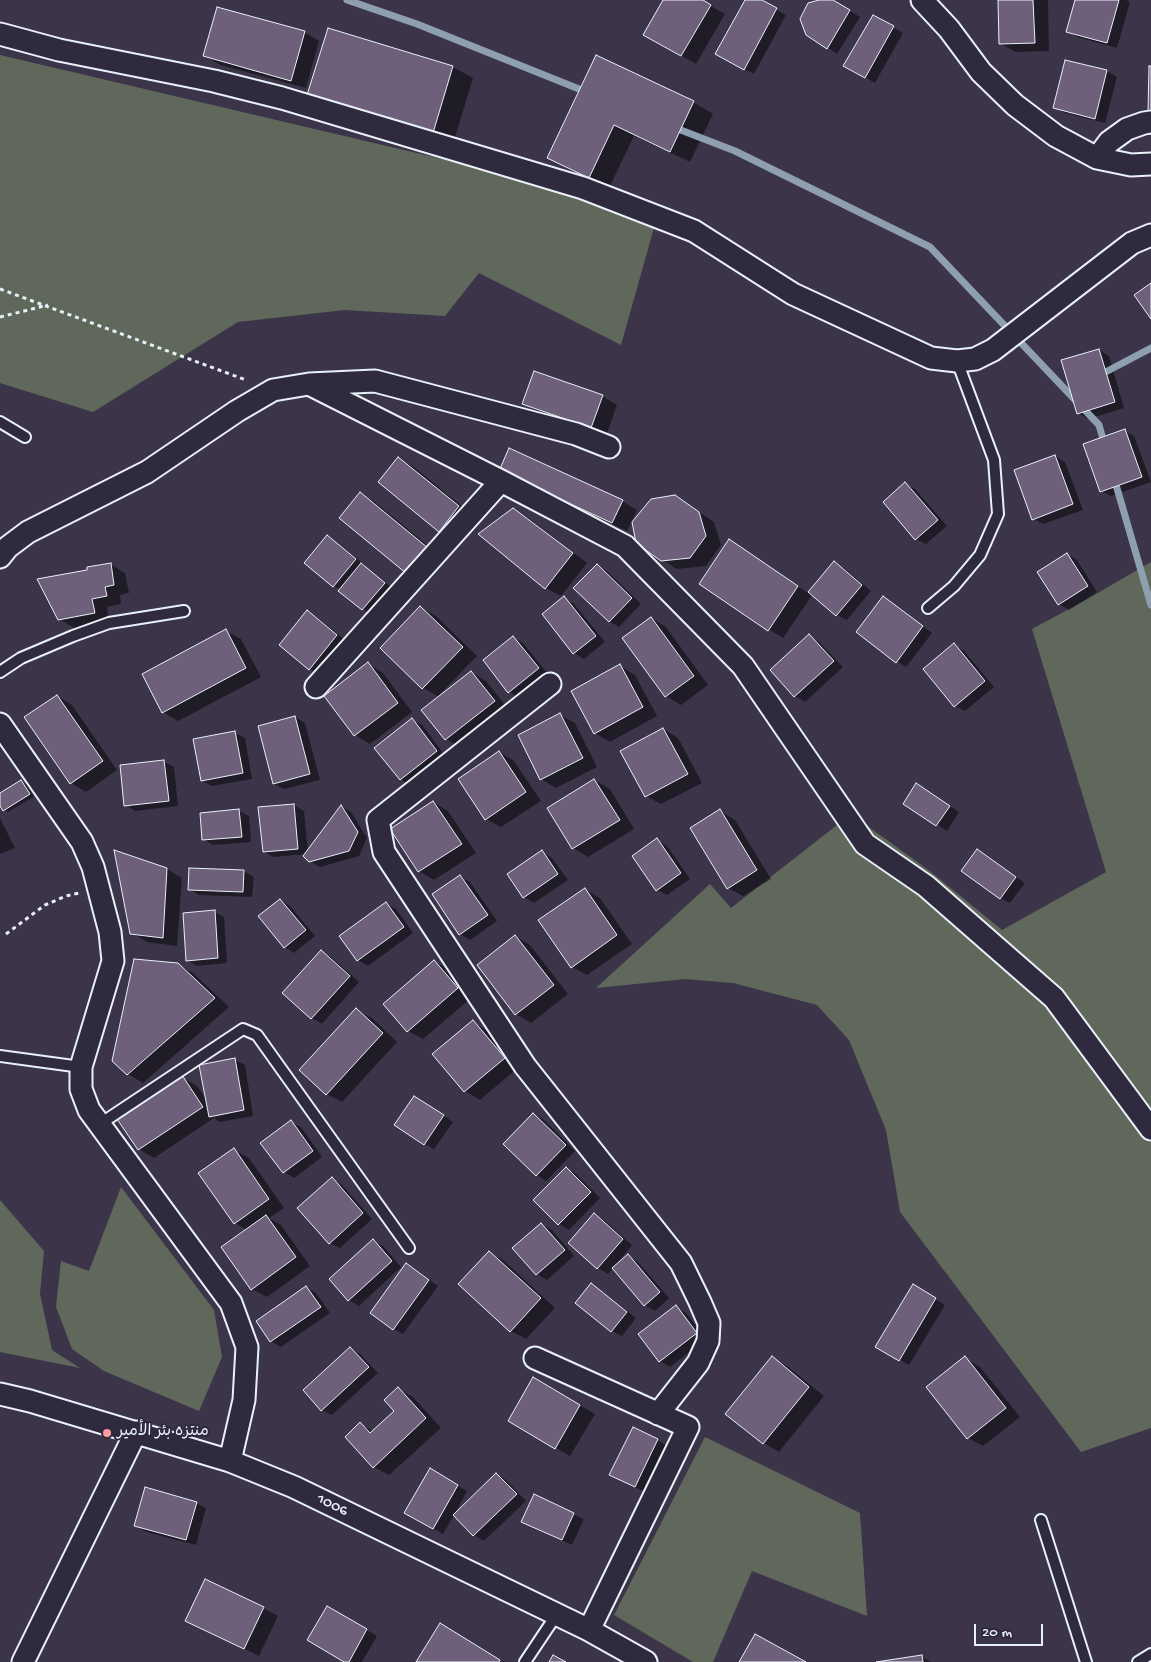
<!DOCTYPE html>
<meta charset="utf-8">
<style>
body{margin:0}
#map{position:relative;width:1151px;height:1662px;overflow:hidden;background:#3c3549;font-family:"Gochi Hand",sans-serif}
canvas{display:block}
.scale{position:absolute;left:974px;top:1624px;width:69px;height:22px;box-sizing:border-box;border:2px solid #e8f1f8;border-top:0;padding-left:6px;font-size:15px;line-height:18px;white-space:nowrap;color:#e8f1f8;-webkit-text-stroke:4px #2f2a3d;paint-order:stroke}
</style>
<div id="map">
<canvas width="1151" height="1662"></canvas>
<div class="scale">20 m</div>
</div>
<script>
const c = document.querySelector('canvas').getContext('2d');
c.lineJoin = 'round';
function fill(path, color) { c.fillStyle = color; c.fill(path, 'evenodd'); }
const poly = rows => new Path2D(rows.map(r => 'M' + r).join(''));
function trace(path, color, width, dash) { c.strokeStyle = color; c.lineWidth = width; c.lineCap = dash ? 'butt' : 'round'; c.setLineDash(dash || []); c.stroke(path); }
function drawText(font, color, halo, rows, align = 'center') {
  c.font = font + ' "Gochi Hand","Playpen Sans Arabic",sans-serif'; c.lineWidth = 4; c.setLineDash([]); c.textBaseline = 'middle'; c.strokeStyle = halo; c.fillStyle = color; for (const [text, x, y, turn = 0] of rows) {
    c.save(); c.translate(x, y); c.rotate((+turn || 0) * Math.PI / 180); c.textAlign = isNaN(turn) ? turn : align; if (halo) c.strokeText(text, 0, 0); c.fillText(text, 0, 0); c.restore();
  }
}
fill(poly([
 [0,55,659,210,621,345,479,273,445,316,345,310,238,322,93,412,0,383],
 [1151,562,1151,1428,1081,1452,900,1212,886,1130,849,1040,817,1005,733,983,685,979,596,988,710,884,731,908,851,814,931,872,1002,930,1106,872,1032,629,1084,601],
 [121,1187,214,1310,222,1357,199,1411,104,1371,72,1349,56,1307,61,1261,89,1271],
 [0,1200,44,1251,40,1294,52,1350,80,1368,0,1352],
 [705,1437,860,1513,867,1616,752,1571,713,1662,693,1662,614,1615]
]), '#60685c');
fill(poly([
 [665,0,700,0,725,14,696,64,645,35],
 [746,0,759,0,786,15,754,74,717,54],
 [823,0,831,0,860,17,837,54,807,34],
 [999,0,1048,0,1049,51,1016,52,1001,44],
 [1076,0,1126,0,1130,2,1117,48,1077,37,1068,31],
 [873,16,903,33,875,83,845,66],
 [329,29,453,67,473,78,453,144,329,106],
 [304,32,319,41,306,88,220,65,205,56],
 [596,57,693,102,713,114,690,162,634,136,609,188,569,169,549,158],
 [1066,61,1107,71,1117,77,1105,123,1065,113,1055,108],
 [1099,350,1109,356,1124,408,1088,419,1078,413],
 [602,396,617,405,606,436,539,412,524,404],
 [1124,430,1134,436,1151,482,1111,496,1101,491],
 [1055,456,1065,462,1083,510,1043,524,1033,519],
 [399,459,414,467,474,516,455,539,440,531],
 [515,479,622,501,637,510,627,531],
 [905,484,915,489,947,526,926,544,916,539],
 [360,494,375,502,443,558,408,573],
 [675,496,714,522,721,545,706,566,677,569,661,559],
 [513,509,528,518,587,563,561,596,546,588],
 [327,537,337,543,365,565,364,567,394,589,373,615,363,609,340,591,341,590,334,586],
 [744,550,808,593,834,563,844,568,871,591,847,620,837,615,813,594,783,638,768,629],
 [1067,554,1077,560,1097,592,1069,610,1059,604,1038,573],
 [110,564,125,573,129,593,120,595,121,604,107,607,109,622,74,628,59,619,88,571],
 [597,565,607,571,641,604,619,627,609,621],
 [884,597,932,633,906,667,897,661],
 [564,598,574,604,605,642,584,659,574,653,543,615],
 [421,608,436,616,477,656,439,695,440,697,471,672,486,681,509,710,461,748,446,739,439,697,423,688,382,648],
 [308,612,318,618,346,641,320,675,310,669],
 [651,618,666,627,708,685,681,705,666,696],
 [226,631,241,639,261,677,178,721,163,712,143,675],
 [809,636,819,642,843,667,805,702,795,696],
 [513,637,523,643,548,674,519,697,509,692],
 [954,645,964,651,994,687,965,711,955,706],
 [368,664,383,673,412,712,370,744,355,735],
 [620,666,635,675,657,716,610,742,595,733],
 [57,696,72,705,117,770,86,792,71,783],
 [560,715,575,723,597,767,556,788,541,779],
 [295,717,305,723,320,780,284,789,274,784],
 [412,720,422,725,446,757,410,785,400,779],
 [663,729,678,738,702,783,661,804,646,796],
 [235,733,245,738,252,779,212,786,202,781],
 [499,752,514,761,541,801,501,827,486,819],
 [164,762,174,767,178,806,135,811,126,805],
 [594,780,610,789,634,829,588,857,573,848],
 [21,782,26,784,34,797,8,812,4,810,0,804,0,795],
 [927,790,959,812,947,831,904,803],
 [433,802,448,811,476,853,434,880,419,871,392,830],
 [294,805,304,811,308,852,341,806,351,812,367,838,359,856,320,867,309,861,306,854,274,857,264,852],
 [239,811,249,816,251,842,213,845,204,839],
 [720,811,735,820,771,879,743,896,728,888],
 [0,818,15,848,0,854],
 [657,840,667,846,690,879,667,895,657,890],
 [977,850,1025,883,1010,903,1000,898],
 [542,852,552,858,568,880,534,903,524,897],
 [167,869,182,878,177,946,147,942,132,933],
 [244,871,254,877,252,897,199,895,189,889],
 [460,877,470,882,497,921,470,940,460,934],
 [585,889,600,898,632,944,587,975,572,967],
 [281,900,290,906,315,936,294,953,284,947],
 [386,904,396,909,413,933,368,966,358,960],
 [215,912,224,917,227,963,197,966,187,960],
 [515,936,530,945,568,994,531,1023,516,1014],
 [321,951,331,957,359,982,322,1024,312,1018],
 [435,962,450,970,472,997,423,1039,408,1031],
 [178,964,193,973,229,1007,143,1083,128,1074,114,1061],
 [356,1010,372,1018,397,1042,342,1102,327,1094],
 [473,1022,488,1031,519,1067,480,1100,465,1091,434,1055],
 [235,1060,245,1065,253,1116,220,1122,214,1118,154,1158,139,1149,119,1119,182,1077,197,1086,207,1100],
 [425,1103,453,1122,434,1149,425,1144],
 [534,1114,544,1120,575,1151,546,1181,537,1175],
 [291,1122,301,1127,322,1157,294,1178,284,1172],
 [234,1150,249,1158,284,1208,269,1218,281,1225,310,1266,267,1297,252,1289,247,1230,235,1223],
 [566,1168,576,1174,600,1198,569,1230,559,1224,535,1200],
 [332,1179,342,1185,372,1219,340,1248,330,1243],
 [594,1215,604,1220,632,1245,615,1266,616,1267,628,1256,638,1262,669,1298,655,1311,645,1305,613,1268,608,1274,598,1268],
 [542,1224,552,1230,574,1256,547,1280,537,1274,514,1248],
 [373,1241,383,1246,401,1267,359,1306,349,1300],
 [489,1252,504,1261,555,1308,526,1339,511,1331],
 [416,1270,438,1286,403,1334,394,1329],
 [591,1285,601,1291,636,1318,622,1336,612,1331],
 [913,1286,945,1305,909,1365,877,1346],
 [306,1287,316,1293,330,1313,281,1347,271,1341],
 [676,1307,686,1313,706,1339,670,1367,660,1361],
 [350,1348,360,1354,378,1373,332,1415,322,1410],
 [772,1358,787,1366,824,1396,779,1452,764,1443,727,1414],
 [965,1358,980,1367,1020,1417,983,1446,968,1438],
 [534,1379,595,1414,570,1456,509,1421],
 [398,1389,413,1397,441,1428,389,1475,374,1467,360,1424,373,1431,396,1411],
 [657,1440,667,1446,645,1492,621,1480],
 [430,1470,467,1491,455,1513,496,1474,506,1480,526,1501,484,1541,474,1535,454,1515,443,1534,406,1512],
 [534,1496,584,1519,572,1545,523,1522],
 [196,1503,206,1508,196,1545,146,1532,136,1526],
 [327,1607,377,1636,362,1662,347,1662],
 [263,1608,278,1616,259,1656,187,1621],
 [922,1657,931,1662,885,1662]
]), '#0007');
trace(poly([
 [347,0,417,24,589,93],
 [673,127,735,151,930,247,1099,425,1105,446],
 [1098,376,1151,348],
 [1114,478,1151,605]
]), '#8e9faf', 7);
const building = poly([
 [663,0,703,0,711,5,681,56,643,35,663,0],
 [745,0,762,0,777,8,744,70,715,54,745,0],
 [819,0,833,0,850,10,827,49,806,35,800,19,808,3,819,0],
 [998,0,1033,0,1035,43,999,44,998,0],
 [1075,0,1119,0,1107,43,1066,32,1075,0],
 [217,7,305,31,291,81,203,56,217,7],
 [873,15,894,26,865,78,843,66,873,15],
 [328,28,453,66,433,133,307,95,328,28],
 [596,55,694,101,670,152,614,125,589,178,547,158,596,55],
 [1065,60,1107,70,1095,119,1053,108,1065,60],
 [1149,66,1151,66,1151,112,1148,112,1149,66],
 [1151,283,1151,319,1134,295,1151,283],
 [1099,349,1115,402,1077,414,1061,360,1099,349],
 [534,371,603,395,591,428,522,404,534,371],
 [1125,429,1142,477,1100,492,1083,444,1125,429],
 [509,448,623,500,612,523,499,471,509,448],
 [1055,455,1073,504,1032,520,1014,470,1055,455],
 [398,457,459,506,439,532,378,482,398,457],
 [905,482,938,520,915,540,883,502,905,482],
 [360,492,428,548,407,574,339,518,360,492],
 [675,495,699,512,706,536,690,558,661,561,636,543,632,522,651,499,675,495],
 [513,508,573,553,545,589,478,534,513,508],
 [327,535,356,559,333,587,304,563,327,535],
 [729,539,798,586,768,631,699,584,729,539],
 [1067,553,1088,586,1058,605,1037,572,1067,553],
 [834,561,862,585,836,616,808,592,834,561],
 [111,563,114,585,105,587,107,596,92,599,95,613,58,620,37,579,87,570,87,567,111,563],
 [361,563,385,583,362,610,338,591,361,563],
 [597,564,632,598,609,622,573,588,597,564],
 [564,596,596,636,573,654,542,614,564,596],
 [883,596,923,626,896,663,856,632,883,596],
 [420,606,463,647,422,689,380,648,420,606],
 [307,610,337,635,309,670,279,645,307,610],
 [651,617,694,676,665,697,622,638,651,617],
 [226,629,246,668,162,713,142,674,226,629],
 [809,634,834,661,794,697,770,670,809,634],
 [513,636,539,668,508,693,483,660,513,636],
 [954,643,985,681,954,707,923,669,954,643],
 [368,662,398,703,354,736,324,696,368,662],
 [620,664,643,707,594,734,571,691,620,664],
 [471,671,495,701,445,740,421,710,471,671],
 [57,695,103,761,70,784,24,717,57,695],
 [560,713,583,758,540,780,518,735,560,713],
 [295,716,310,774,273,784,258,726,295,716],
 [412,718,437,751,400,780,374,748,412,718],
 [663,728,688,774,645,797,620,751,663,728],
 [235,731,243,773,201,781,193,739,235,731],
 [499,751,526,792,485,820,458,779,499,751],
 [164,760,169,801,124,806,120,765,164,760],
 [594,779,620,820,572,849,547,808,594,779],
 [21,780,30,794,3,811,0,806,0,793,21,780],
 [916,783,950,806,936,826,903,804,916,783],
 [433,801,462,844,418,872,390,829,433,801],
 [294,804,298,849,263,852,258,807,294,804],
 [341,805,358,832,349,851,309,862,303,856,341,805],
 [239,809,242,837,202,840,200,813,239,809],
 [720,809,757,870,727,889,690,828,720,809],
 [657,838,681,873,656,891,632,856,657,838],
 [977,849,1016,877,1000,899,961,871,977,849],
 [114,850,167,868,163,938,130,934,114,850],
 [542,850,558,874,523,898,507,874,542,850],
 [189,868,244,870,243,892,188,890,189,868],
 [460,875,488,915,459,935,432,894,460,875],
 [585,888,617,935,571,968,538,920,585,888],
 [280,899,306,930,284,948,258,916,280,899],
 [386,902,404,927,357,961,339,936,386,902],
 [215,910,218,958,186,961,183,913,215,910],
 [515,935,554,985,515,1015,477,965,515,935],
 [321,950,350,976,311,1019,282,993,321,950],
 [134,959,178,963,215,998,127,1075,112,1061,134,959],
 [434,960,458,988,407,1032,383,1004,434,960],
 [356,1008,383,1033,326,1095,299,1070,356,1008],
 [473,1020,505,1058,464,1092,432,1054,473,1020],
 [235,1058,244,1110,209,1117,199,1065,235,1058],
 [182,1075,203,1107,138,1150,117,1119,182,1075],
 [414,1096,444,1115,424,1145,394,1125,414,1096],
 [533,1113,566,1145,536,1176,503,1144,533,1113],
 [291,1120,313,1151,283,1173,260,1143,291,1120],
 [234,1148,269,1199,234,1224,198,1173,234,1148],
 [566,1167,591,1192,558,1225,533,1200,566,1167],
 [332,1177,363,1213,329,1244,297,1208,332,1177],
 [594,1213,623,1239,597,1269,568,1243,594,1213],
 [266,1215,296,1257,251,1290,221,1247,266,1215],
 [541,1223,565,1250,536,1275,512,1248,541,1223],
 [373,1239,392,1261,348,1301,329,1279,373,1239],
 [489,1251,541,1298,510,1332,458,1284,489,1251],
 [628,1254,660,1292,644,1306,612,1268,628,1254],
 [406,1263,429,1280,393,1330,370,1313,406,1263],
 [591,1283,627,1312,611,1332,575,1303,591,1283],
 [913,1284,936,1298,899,1361,875,1347,913,1284],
 [306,1286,321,1307,270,1342,256,1321,306,1286],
 [676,1305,697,1333,659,1362,638,1334,676,1305],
 [350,1347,369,1367,321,1411,303,1390,350,1347],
 [772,1356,809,1387,763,1444,725,1414,772,1356],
 [965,1356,1006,1408,967,1439,926,1387,965,1356],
 [533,1377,580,1405,555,1449,508,1421,533,1377],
 [398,1387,426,1418,373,1468,345,1437,360,1422,370,1433,394,1411,384,1400,398,1387],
 [633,1427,658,1439,635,1487,609,1475,633,1427],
 [430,1468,458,1485,433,1529,404,1513,430,1468],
 [496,1473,517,1494,473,1536,453,1515,496,1473],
 [145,1487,197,1502,186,1540,134,1526,145,1487],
 [534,1494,574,1513,562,1540,521,1522,534,1494],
 [205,1579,264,1607,244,1649,185,1621,205,1579],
 [327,1606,367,1629,349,1662,344,1662,307,1640,327,1606],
 [440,1623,500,1660,499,1662,416,1662,440,1623],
 [755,1634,806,1662,739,1662,755,1634],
 [553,1655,566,1662,549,1662,553,1655],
 [922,1655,923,1662,876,1662,922,1655]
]);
fill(building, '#6e5f7a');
trace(building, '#e8f1f8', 1);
const lane = poly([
 [0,422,25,437],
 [928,608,954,586,980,555,998,514,994,460,957,361],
 [0,672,21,658,73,636,109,623,184,611],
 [0,1056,81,1067],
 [100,1124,243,1029,257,1035,409,1248],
 [1041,1520,1086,1662],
 [525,1662,557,1614],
 [1138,1662,1151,1654]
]);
const street = poly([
 [922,0,949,29,981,72,1015,105,1056,136,1097,158,1131,165,1151,164],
 [0,34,59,50,214,81,282,98,583,188,694,231,793,294,931,358,957,361,975,359,993,350,1132,243,1151,235],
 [1097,158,1109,142,1127,129,1144,123,1151,122],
 [309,384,501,481,625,546,743,666,865,844,926,886,1054,998,1151,1129],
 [0,557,8,547,28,532,147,472,237,411,273,390,309,384,375,381,576,434,609,447],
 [550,684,378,820,384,852,525,1066,681,1263,700,1302,709,1323,708,1341,698,1363,658,1414],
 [316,687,501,481],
 [0,724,82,842,93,867,110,932,113,961,81,1067,81,1089,89,1110,231,1303,247,1347,244,1400,230,1461],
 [535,1358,688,1427,589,1630],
 [0,1394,30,1401,230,1461,294,1487,589,1630,646,1662],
 [23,1662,136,1432]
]);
trace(lane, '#e8f1f8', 14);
trace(street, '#e8f1f8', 25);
trace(poly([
 [0,289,246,380],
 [0,317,48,305],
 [6,934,45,905,66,896,79,893]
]), '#e8f1f8', 3, [4, 4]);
trace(lane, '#2f2a3d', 10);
trace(street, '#2f2a3d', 21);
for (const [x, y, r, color] of [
 [107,1433,5,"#ff9aa2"]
]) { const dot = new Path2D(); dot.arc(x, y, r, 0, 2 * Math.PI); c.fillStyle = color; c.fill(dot); trace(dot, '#2f2a3d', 2); }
drawText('16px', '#e8f1f8', '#2f2a3d', [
 ["منتزه بئر الأمير",117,1433]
], 'left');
drawText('16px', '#e8f1f8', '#2f2a3d', [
 ["1006",332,1506,26]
]);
</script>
